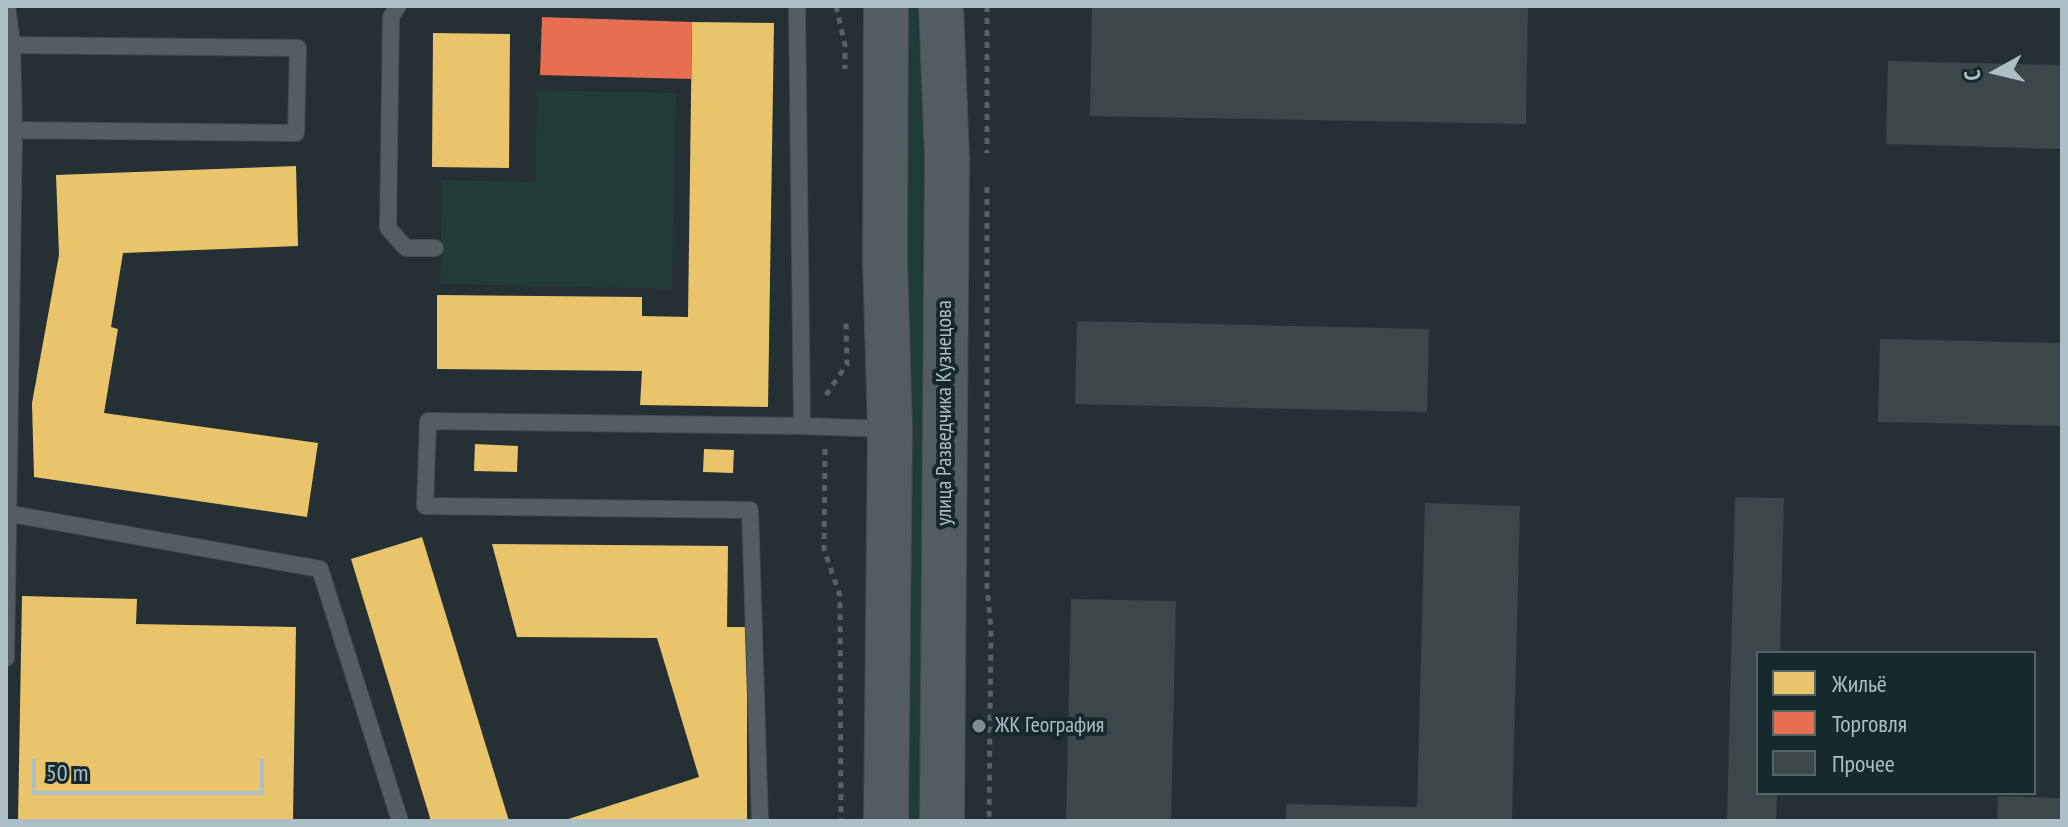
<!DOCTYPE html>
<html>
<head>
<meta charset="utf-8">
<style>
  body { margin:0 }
  #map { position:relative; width:2068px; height:827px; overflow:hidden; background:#243034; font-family:"PT Sans Narrow",sans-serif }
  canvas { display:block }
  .frame { position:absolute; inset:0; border:8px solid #acbfc7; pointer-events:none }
  .legend { position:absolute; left:1756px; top:651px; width:280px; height:144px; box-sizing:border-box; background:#18292e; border:2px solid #53656b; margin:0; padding:10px 14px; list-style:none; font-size:24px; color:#acbfc7 }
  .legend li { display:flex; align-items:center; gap:16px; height:40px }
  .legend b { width:40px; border:2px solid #53656b }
  .north { position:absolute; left:1956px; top:32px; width:80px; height:80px; -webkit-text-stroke:6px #18292e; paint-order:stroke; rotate:262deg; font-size:22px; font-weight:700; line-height:32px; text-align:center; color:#acbfc7 }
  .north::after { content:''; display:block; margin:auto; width:28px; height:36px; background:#acbfc7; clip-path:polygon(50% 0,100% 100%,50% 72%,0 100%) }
  .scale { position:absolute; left:32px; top:759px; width:232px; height:36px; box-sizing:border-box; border:4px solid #acbfc7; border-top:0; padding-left:10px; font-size:24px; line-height:28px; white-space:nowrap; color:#acbfc7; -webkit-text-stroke:6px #18292e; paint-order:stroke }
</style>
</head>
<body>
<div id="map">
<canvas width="2068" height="827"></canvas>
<div class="frame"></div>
<ul class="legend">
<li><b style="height:22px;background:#e9c46a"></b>Жильё</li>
<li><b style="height:22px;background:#e76f51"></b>Торговля</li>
<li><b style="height:22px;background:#3c474a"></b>Прочее</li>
</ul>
<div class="north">С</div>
<div class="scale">50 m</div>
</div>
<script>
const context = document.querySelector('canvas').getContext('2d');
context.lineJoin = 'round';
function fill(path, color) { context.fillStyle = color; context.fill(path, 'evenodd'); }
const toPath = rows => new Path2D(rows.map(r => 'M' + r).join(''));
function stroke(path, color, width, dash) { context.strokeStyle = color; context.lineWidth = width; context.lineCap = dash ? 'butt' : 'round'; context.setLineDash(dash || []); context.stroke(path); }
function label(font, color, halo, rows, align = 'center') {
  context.font = font + ' "PT Sans Narrow",sans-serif'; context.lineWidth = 8; context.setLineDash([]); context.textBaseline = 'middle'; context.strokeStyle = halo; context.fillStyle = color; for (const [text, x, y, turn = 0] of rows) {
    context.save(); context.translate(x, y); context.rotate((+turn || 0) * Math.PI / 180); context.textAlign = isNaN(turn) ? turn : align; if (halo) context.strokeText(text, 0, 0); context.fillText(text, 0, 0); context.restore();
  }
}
const green = toPath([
  [900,6,916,6,930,197,925,821,907,821],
  [537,90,676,93,672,289,440,284,442,180,535,182]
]);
const homes = toPath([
  [692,22,774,23,768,407,640,405,642,371,437,369,437,295,642,297,642,316,688,317],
  [433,33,510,34,509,168,432,167],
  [296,166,298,246,123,253,111,327,118,329,104,413,318,443,307,517,34,477,32,403,59,255,56,175],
  [475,444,518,446,517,472,474,471],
  [704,449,734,450,733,473,703,472],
  [422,537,509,821,431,821,351,559],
  [492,544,728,546,727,627,747,627,747,821,562,821,699,777,657,638,517,637],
  [22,596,137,599,136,624,296,627,293,821,18,821]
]);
const shops = toPath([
  [542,17,692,22,691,79,540,75]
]);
const building = toPath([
  [1092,6,1528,6,1526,124,1090,116],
  [1888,61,2062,65,2062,149,1886,144],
  [1077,321,1429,329,1427,412,1075,404],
  [1880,339,2062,343,2062,426,1878,422],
  [1735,497,1784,498,1780,653,1758,653,1758,793,1777,793,1776,821,1727,821],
  [1425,503,1520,506,1512,821,1286,821,1286,804,1417,807],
  [1071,599,1176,601,1171,821,1066,821],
  [1998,796,2062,798,2062,821,1997,821]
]);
const path = toPath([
  [836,6,845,45,845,69],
  [987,6,987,153],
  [987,187,987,587,991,629,989,821],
  [826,395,847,364,846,323],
  [825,449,824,549,840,596,841,821]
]);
const lane = toPath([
  [398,6,391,17,388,228,406,248,435,248],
  [6,45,298,48,296,133,6,130],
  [802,426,888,429],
  [6,513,320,569,400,821],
  [6,658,14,130,12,45,7,6],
  [760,821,750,510,425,506,428,421,802,426,797,6]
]);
const secondary = toPath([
  [886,6,885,260,890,429,886,821],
  [941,6,947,158,942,821]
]);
const markers = [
  [979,726,8,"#7c8d94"]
];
const streetNames = [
  ["улица Разведчика Кузнецова",945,413,-90]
];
const poiNames = [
  ["ЖК География",995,726]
];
fill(green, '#213b36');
fill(homes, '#e9c46a');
fill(shops, '#e76f51');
fill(building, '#3c474a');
stroke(lane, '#434b4e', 18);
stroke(secondary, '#434b4e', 46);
stroke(path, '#576265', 5, [6, 6]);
stroke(lane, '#545e62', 16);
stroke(secondary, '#525d61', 44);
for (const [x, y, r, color] of markers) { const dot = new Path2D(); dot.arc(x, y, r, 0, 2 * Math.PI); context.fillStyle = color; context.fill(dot); stroke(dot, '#18292e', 3); }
label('22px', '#acbfc7', '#18292e', streetNames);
label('22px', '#acbfc7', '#18292e', poiNames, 'left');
</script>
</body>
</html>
